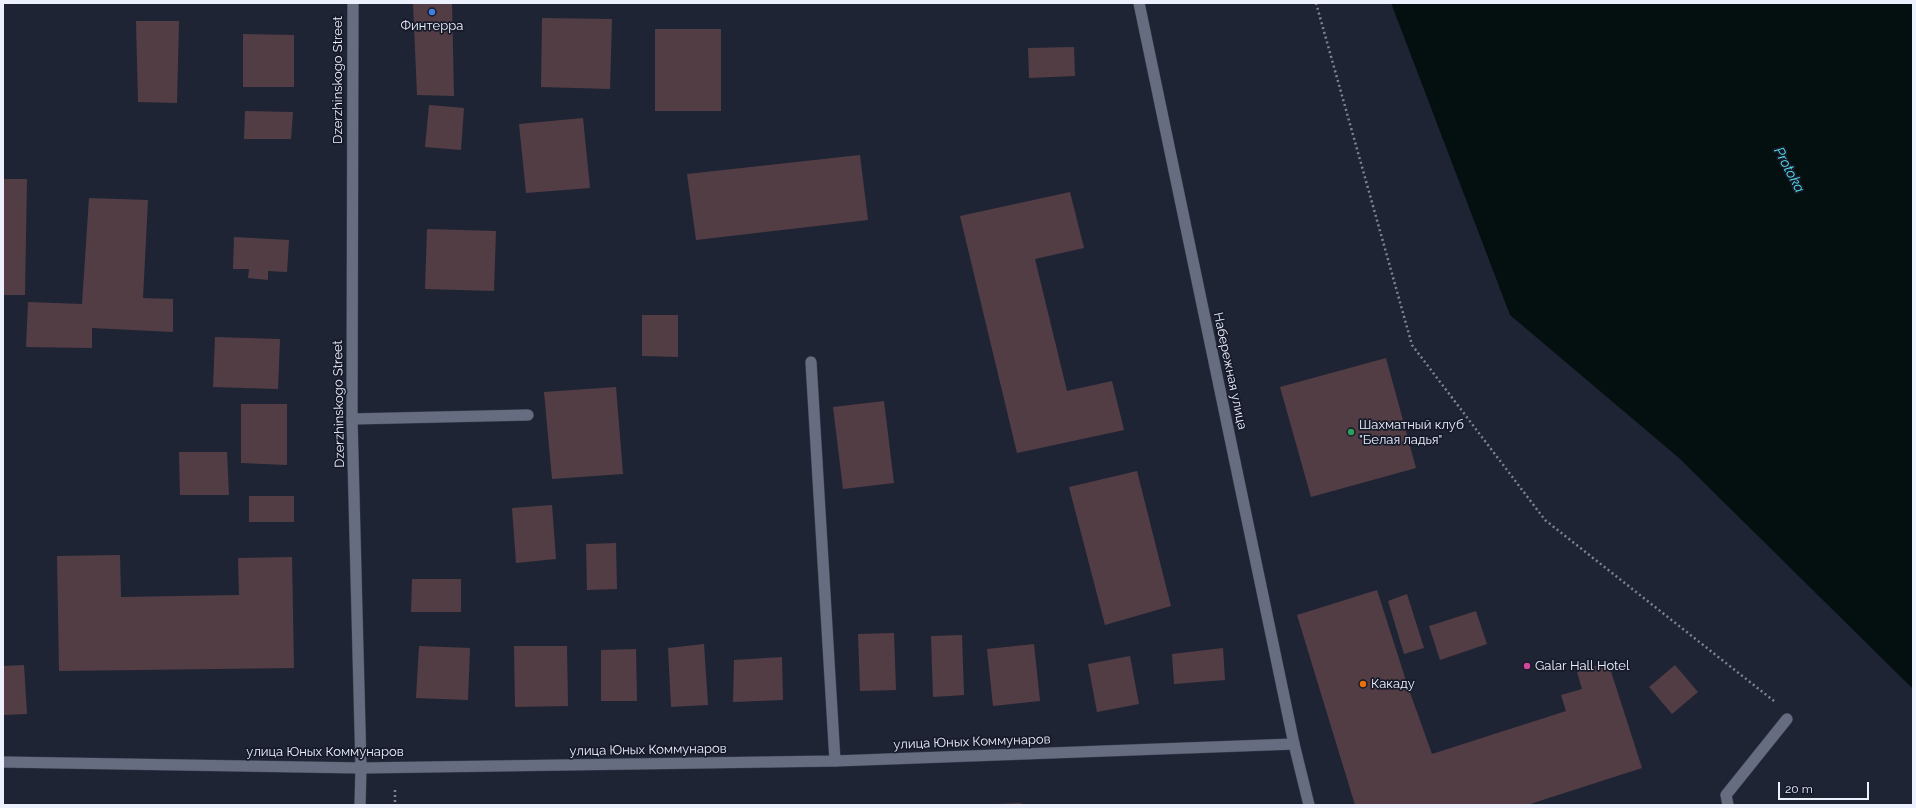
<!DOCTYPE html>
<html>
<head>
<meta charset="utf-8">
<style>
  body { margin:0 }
  #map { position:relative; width:1916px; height:808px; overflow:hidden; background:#1f2435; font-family:Raleway,sans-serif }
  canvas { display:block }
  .frame { position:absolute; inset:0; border:4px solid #edf1fd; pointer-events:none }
  .scale { position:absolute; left:1778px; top:782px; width:91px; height:18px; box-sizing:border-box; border:2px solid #edf1fd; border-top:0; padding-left:5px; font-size:12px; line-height:14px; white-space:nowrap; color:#edf1fd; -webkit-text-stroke:3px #161a2a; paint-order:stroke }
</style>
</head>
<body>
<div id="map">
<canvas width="1916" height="808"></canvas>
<div class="frame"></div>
<div class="scale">20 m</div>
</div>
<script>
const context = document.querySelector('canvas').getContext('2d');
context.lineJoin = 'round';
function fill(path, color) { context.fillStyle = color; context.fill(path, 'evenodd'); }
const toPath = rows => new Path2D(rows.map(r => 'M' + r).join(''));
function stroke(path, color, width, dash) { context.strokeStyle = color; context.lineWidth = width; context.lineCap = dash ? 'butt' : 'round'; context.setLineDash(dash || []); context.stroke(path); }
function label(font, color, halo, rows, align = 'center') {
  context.font = font + ' Raleway,sans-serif'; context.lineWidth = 3.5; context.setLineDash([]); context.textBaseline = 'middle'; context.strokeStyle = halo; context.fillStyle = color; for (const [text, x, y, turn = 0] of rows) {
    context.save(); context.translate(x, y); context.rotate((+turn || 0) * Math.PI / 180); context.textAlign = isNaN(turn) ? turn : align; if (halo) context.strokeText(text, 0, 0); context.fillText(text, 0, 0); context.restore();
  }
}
const water = toPath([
  [1391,3,1913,3,1913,689,1679,458,1510,315]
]);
const building = toPath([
  [413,3,452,3,454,96,417,95],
  [542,18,612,19,610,89,541,87],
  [136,21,179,21,177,103,138,102],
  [655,29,721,29,721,111,655,111],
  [243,34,294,35,294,87,243,87],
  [1074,47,1075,76,1029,78,1028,48],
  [429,105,464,108,461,150,425,147],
  [245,111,293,112,291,139,244,139],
  [583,118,590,188,526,193,519,124],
  [860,155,868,220,696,240,687,174],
  [3,179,27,179,25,295,3,295],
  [1070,192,1084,248,1035,259,1067,391,1112,381,1124,430,1017,453,960,216],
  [89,198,148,200,143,298,173,299,173,332,92,328,92,348,26,347,28,302,82,304],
  [427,229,496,231,494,291,425,289],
  [234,237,289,240,287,272,268,271,268,280,248,278,249,269,233,269],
  [642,315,678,315,678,357,642,356],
  [215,337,280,339,278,389,213,387],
  [1386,358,1416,468,1311,497,1280,387],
  [616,387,623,474,552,479,544,392],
  [884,401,894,483,843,489,833,407],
  [241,404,287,404,287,465,241,463],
  [179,452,227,452,229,495,180,495],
  [1137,471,1171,606,1105,625,1069,487],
  [249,496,294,496,294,522,249,522],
  [552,505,556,559,516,563,512,508],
  [616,543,617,589,587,590,586,544],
  [120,555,121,597,239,595,238,558,292,557,294,668,59,671,57,556],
  [412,579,461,579,461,612,411,612],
  [1377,590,1408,687,1432,754,1566,711,1561,695,1582,689,1577,672,1608,662,1642,768,1527,805,1355,805,1297,615],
  [1407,594,1424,648,1404,654,1388,601],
  [1476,611,1487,644,1440,660,1429,626],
  [894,633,896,690,860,691,858,634],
  [962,635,964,695,933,697,931,636],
  [704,644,708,705,671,707,668,648],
  [1034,644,1040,701,993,706,987,649],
  [419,646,470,648,468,700,416,698],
  [514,646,567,646,568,706,515,707],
  [1223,648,1225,680,1174,684,1172,654],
  [636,649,637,701,601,701,601,650],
  [1130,656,1139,704,1097,712,1088,664],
  [782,657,783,700,733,702,734,660],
  [24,665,27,714,3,715,3,666],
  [1675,665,1698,692,1672,714,1649,687],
  [1021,803,1021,805,998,805,998,804]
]);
const path = toPath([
  [1316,3,1412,345,1545,520,1774,701],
  [395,790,395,805]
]);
const service = toPath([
  [811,362,835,761],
  [352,419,528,415],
  [1728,805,1726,795,1787,719]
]);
const minor = toPath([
  [1139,3,1294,744],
  [360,805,361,768]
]);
const tertiary = toPath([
  [353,3,352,419,361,768],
  [3,762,361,768,835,761,1294,744,1309,805]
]);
const markers = [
  [432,12,4,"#3f7fe0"],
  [1351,432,4,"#2e9e5b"],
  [1527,666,4,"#d1479c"],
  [1363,684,4,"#e8710a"]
];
const poiNames = [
  ["Финтерра",432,26,"center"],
  ["Шахматный клуб",1359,425],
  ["\"Белая ладья\"",1359,440],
  ["Galar Hall Hotel",1535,666],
  ["Какаду",1371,684]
];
const streetNames = [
  ["Dzerzhinskogo Street",338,80,-90],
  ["Набережная улица",1230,371,78],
  ["Dzerzhinskogo Street",339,404,-91],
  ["улица Юных Коммунаров",972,742,-2],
  ["улица Юных Коммунаров",648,750,-1],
  ["улица Юных Коммунаров",325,752]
];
const waterNames = [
  ["Protoka",1789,170,62]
];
fill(water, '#040f10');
fill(building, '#533d44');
stroke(service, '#3b3f4e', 12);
stroke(minor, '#3b3f4e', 12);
stroke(tertiary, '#3b3f4e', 12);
stroke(path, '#7f8392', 2.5, [2, 3]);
stroke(service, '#666d81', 11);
stroke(minor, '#666d81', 11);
stroke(tertiary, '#666d81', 11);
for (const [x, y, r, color] of markers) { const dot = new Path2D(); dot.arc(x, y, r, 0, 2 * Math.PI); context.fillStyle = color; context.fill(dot); stroke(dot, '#161a2a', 1.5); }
label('13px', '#edf1fd', '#161a2a', poiNames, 'left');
label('13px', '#edf1fd', '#161a2a', streetNames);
label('italic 14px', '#56e0eb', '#161a2a', waterNames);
</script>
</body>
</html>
